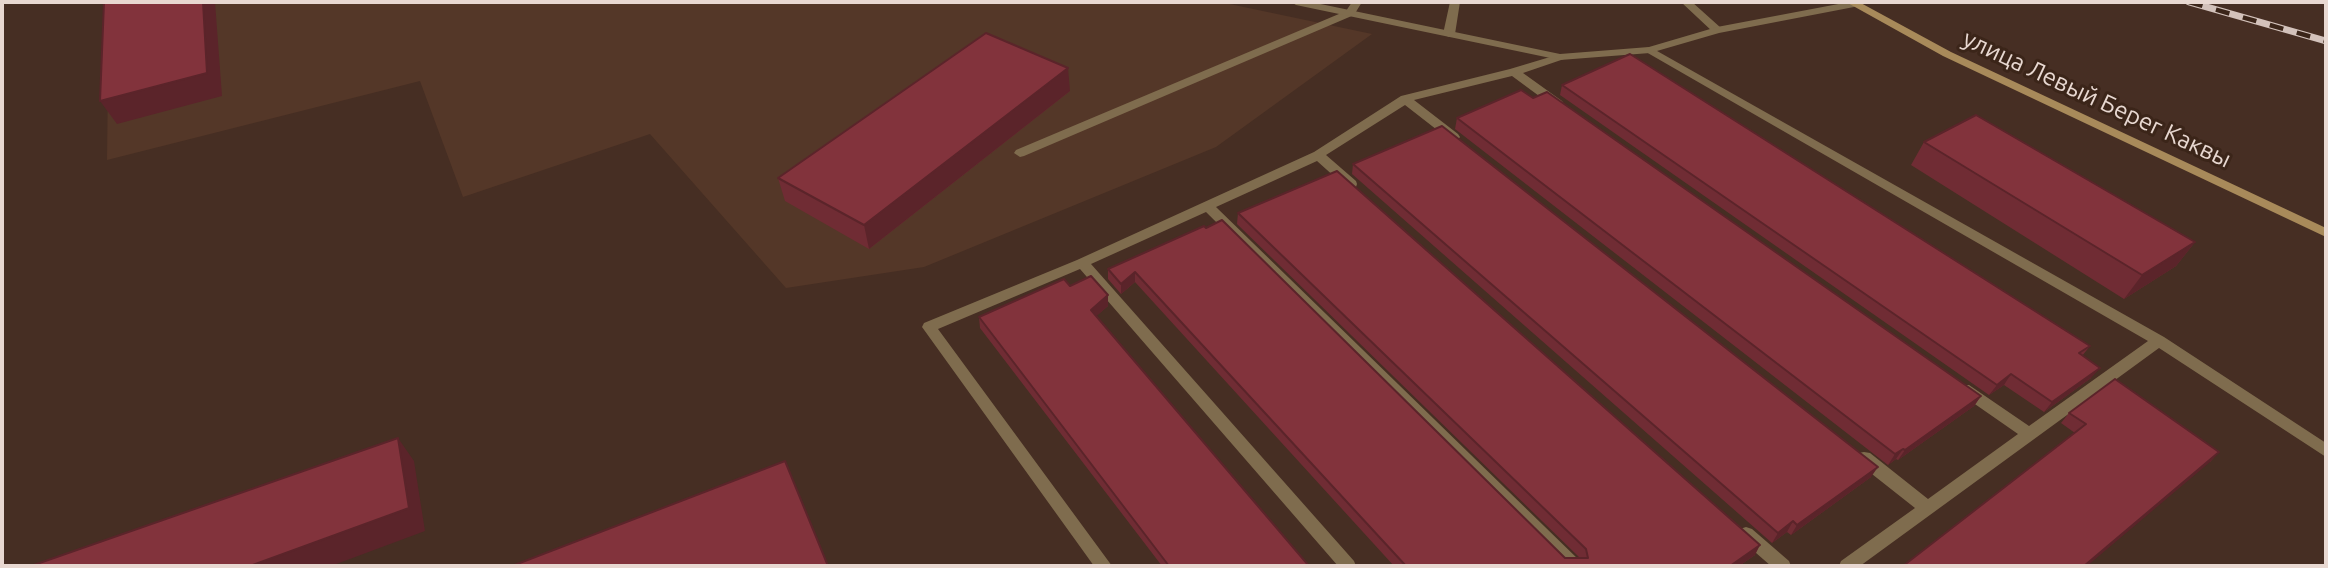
<!DOCTYPE html>
<html>
<head>
<meta charset="utf-8">
<style>
  body { margin:0 }
  #map { position:relative; width:2328px; height:568px; overflow:hidden; background:#462e23; font-family:Ubuntu,sans-serif }
  canvas { display:block }
  .frame { position:absolute; inset:0; border:4px solid #e8d8d1; pointer-events:none }
</style>
</head>
<body>
<div id="map">
<canvas width="2328" height="568"></canvas>
<div class="frame"></div>
</div>
<script>
const context = document.querySelector('canvas').getContext('2d');
context.lineJoin = 'round';
function fill(path, color) { context.fillStyle = color; context.fill(path, 'evenodd'); }
const toPath = rows => new Path2D(rows.map(r => 'M' + r).join(''));
function stroke(path, color, width, dash) { context.strokeStyle = color; context.lineWidth = width; context.lineCap = dash ? 'butt' : 'round'; context.setLineDash(dash || []); context.stroke(path); }
function label(font, color, halo, rows, align = 'center') {
  context.font = font + ' Ubuntu,sans-serif'; context.lineWidth = 6; context.setLineDash([]); context.textBaseline = 'middle'; context.strokeStyle = halo; context.fillStyle = color; for (const [text, x, y, turn = 0] of rows) {
    context.save(); context.translate(x, y); context.rotate((+turn || 0) * Math.PI / 180); context.textAlign = isNaN(turn) ? turn : align; if (halo) context.strokeText(text, 0, 0); context.fillText(text, 0, 0); context.restore();
  }
}
const built = toPath([
  [109,2,1220,2,1372,34,1216,147,924,267,786,288,650,134,463,197,420,81,107,160]
]);
const service = toPath([
  [1352,2,1362,2,1354,15,1024,156,1020,157,1014,153,1016,150,1346,11,1352,2],
  [1450,2,1460,2,1455,34,1449,37,1443,34,1450,2],
  [1681,2,1692,2,1721,28,1721,32,1713,32,1681,2],
  [1650,47,2164,337,2326,443,2326,457,2159,348,1860,566,1839,566,1841,561,1915,508,1858,463,1856,458,1858,453,1864,452,1870,453,1928,499,2018,434,1959,393,1956,389,1959,385,1969,385,2029,426,2148,341,1646,52,1646,48,1650,47],
  [1560,54,1564,55,1564,59,1523,73,1562,101,1564,104,1562,107,1554,107,1512,76,1414,100,1458,134,1460,137,1458,140,1450,140,1405,105,1326,155,1356,181,1357,184,1356,187,1346,187,1317,161,1216,207,1580,561,1582,566,1563,566,1206,212,1091,264,1354,561,1356,566,1338,566,1080,269,938,329,1112,566,1094,566,922,327,924,323,1077,260,1314,152,1401,96,1510,69,1560,54],
  [1746,527,1752,529,1789,561,1791,566,1771,566,1740,539,1738,534,1740,529,1746,527]
]);
const minor = toPath([
  [1291,2,1311,2,1560,54,1649,47,1717,27,1849,2,1858,2,1859,4,1854,7,1719,33,1650,53,1560,60,1296,5,1291,2]
]);
const secondary = toPath([
  [1846,2,1859,2,1951,52,2326,228,2326,237,1943,56,1846,2]
]);
const rail = toPath([
  [2189,2,2326,41]
]);
const wall = toPath([
  [1562,85,2090,346,2082,356,2091,378,2044,412,2004,385,1989,395,1560,95],
  [1070,91,869,249,785,201,778,178],
  [1457,118,1981,396,1974,406,1898,460,1896,459,1888,465,1455,129],
  [1924,142,2195,242,2176,266,2124,299,1911,165],
  [1353,164,1871,477,1791,535,1787,532,1772,543,1352,174],
  [1238,213,1755,555,1739,566,1394,566,1135,282,1121,294,1108,279,1108,269,1204,226,1565,558,1580,558,1237,224],
  [1070,286,1108,295,1108,306,1096,316,1309,566,1162,566,980,328,979,317],
  [2069,413,2219,452,2210,462,2075,433,2061,423]
]);
const shadedWall = toPath([
  [203,2,215,2,222,96,117,124,100,101],
  [1068,68,1070,91,869,249,864,225],
  [2195,242,2176,266,2124,299,2142,275],
  [1135,272,1135,282,1121,294,1121,284],
  [1108,295,1108,306,1091,321,1091,310],
  [2100,368,2091,378,2044,412,2052,402],
  [2011,374,2004,385,1989,395,1997,385],
  [1981,396,1974,406,1898,460,1905,450],
  [398,438,414,461,425,531,331,566,250,566],
  [1903,449,1896,459,1888,465,1895,454],
  [2219,452,2210,462,2087,566,2084,566],
  [1878,467,1871,477,1791,535,1797,525],
  [1793,521,1787,532,1772,543,1778,533],
  [1760,545,1755,555,1739,566,1730,566]
]);
const building = toPath([
  [104,2,203,2,207,73,100,101,104,2],
  [986,33,1068,68,864,225,778,178,986,33],
  [1630,54,2090,346,2079,353,2100,368,2052,402,2011,374,1997,385,1562,85,1630,54],
  [1521,90,1533,98,1547,92,1981,396,1905,450,1903,449,1895,454,1457,118,1521,90],
  [1976,115,2195,242,2142,275,1924,142,1976,115],
  [1442,126,1878,467,1797,525,1793,521,1778,533,1353,164,1442,126],
  [1337,171,1760,545,1730,566,1406,566,1135,272,1121,284,1108,269,1204,226,1206,228,1222,220,1565,558,1588,558,1586,549,1238,213,1337,171],
  [1091,276,1108,295,1091,310,1309,566,1169,566,979,317,1064,279,1070,286,1091,276],
  [2115,379,2219,452,2084,566,1903,566,2086,424,2069,413,2115,379],
  [398,438,409,508,250,566,31,566,398,438],
  [785,461,828,566,512,566,785,461]
]);
const streetNames = [
  ["улица Левый Берег Каквы",2097,99,25]
];
fill(built, '#543728');
fill(service, '#7f6c4e');
fill(minor, '#7f6c4e');
fill(secondary, '#a88a5a');
stroke(rail, '#d3c2bb', 7);
stroke(rail, '#3b2519', 4.5, [14]);
fill(wall, '#702c34');
fill(shadedWall, '#5b242a');
fill(building, '#82333c');
stroke(building, '#5b242a', 2);
label('24px', '#e8d8d1', '#3b2519', streetNames);
</script>
</body>
</html>
